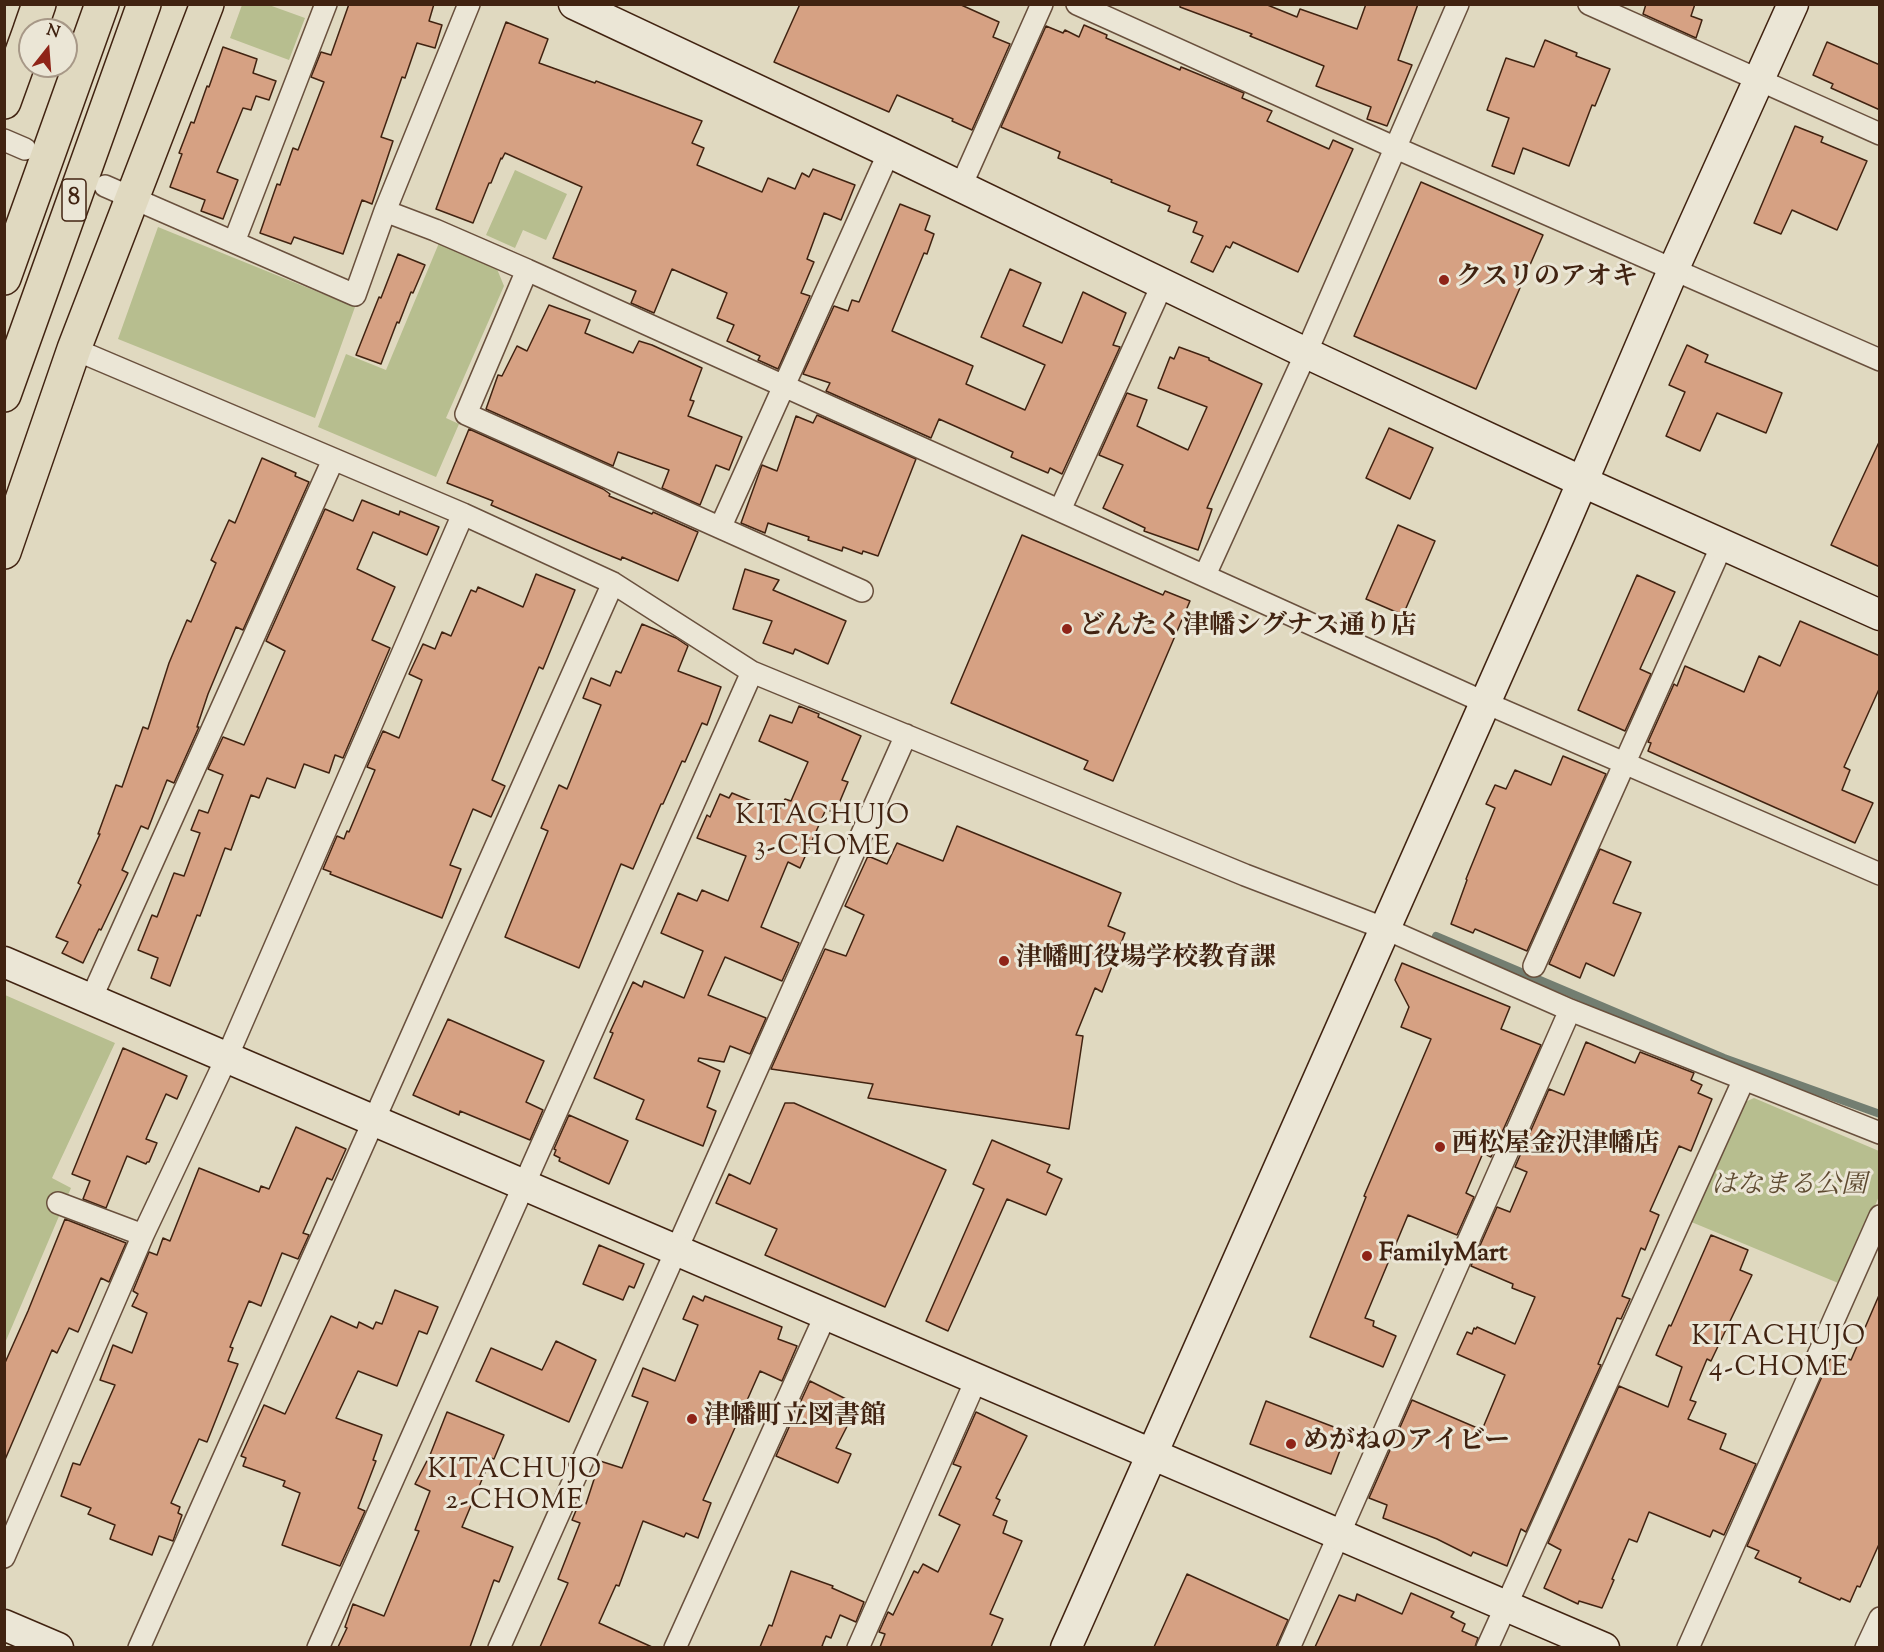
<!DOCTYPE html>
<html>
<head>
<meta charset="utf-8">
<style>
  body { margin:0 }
  #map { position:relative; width:1884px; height:1652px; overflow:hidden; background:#e0d9c0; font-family:"Sorts Mill Goudy",serif }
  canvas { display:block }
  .frame { position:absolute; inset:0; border:6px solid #412311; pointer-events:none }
  .north { position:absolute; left:18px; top:18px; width:60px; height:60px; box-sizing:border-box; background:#ebe6d6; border:2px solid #a79887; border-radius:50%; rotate:17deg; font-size:16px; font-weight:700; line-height:24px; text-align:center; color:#412311 }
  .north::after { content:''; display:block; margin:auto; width:21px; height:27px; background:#8f2418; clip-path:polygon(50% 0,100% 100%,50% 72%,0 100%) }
</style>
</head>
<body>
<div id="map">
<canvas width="1884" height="1652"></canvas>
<div class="frame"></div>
<div class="north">N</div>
</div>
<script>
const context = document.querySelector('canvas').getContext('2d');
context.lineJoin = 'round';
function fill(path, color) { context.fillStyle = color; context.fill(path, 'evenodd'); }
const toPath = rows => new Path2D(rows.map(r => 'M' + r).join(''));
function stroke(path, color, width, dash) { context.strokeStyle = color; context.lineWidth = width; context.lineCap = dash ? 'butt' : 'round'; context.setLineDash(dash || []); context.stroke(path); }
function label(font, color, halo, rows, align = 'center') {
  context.font = font + ' "Sorts Mill Goudy","Noto Serif JP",serif'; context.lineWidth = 6; context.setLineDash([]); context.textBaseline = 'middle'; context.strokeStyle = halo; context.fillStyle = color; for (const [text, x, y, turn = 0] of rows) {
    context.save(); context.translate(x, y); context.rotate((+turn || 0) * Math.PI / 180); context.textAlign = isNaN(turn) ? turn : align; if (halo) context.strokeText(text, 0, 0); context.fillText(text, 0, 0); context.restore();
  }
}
const green = toPath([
  [242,5,269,5,305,18,289,60,230,38],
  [515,170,567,194,546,240,523,230,515,248,486,235],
  [158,227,355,307,315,418,118,339],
  [439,243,497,269,504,286,446,418,459,424,436,477,318,427,346,354,386,370],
  [5,995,115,1043,52,1178,71,1188,5,1343],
  [1754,1098,1879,1151,1879,1196,1843,1285,1689,1221,1745,1102]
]);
const stream = toPath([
  [1436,936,1724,1058,1880,1114]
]);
const building = toPath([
  [349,4,434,4,429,21,442,25,435,48,417,43,405,78,402,77,381,137,393,141,372,204,362,200,343,254,294,237,291,244,260,233,277,184,280,185,293,148,298,150,324,82,311,77,321,52,331,55,349,4],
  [800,4,959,4,999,22,993,37,1010,44,972,130,952,121,953,119,897,95,889,112,774,62,800,4],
  [1180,4,1265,4,1297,17,1300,9,1357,29,1366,4,1418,4,1398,60,1412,65,1387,126,1367,119,1371,107,1316,86,1324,66,1250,36,1252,34,1180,7,1180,4],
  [1646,4,1695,4,1691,16,1702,20,1696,38,1643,14,1646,4],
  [506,22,548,39,539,63,595,83,596,81,702,121,692,143,704,148,697,165,762,192,768,178,795,189,802,173,809,177,813,169,855,185,841,220,824,213,807,259,814,262,801,293,810,296,778,369,758,360,760,356,727,341,734,325,717,318,727,293,672,269,654,313,631,303,636,291,553,258,582,187,505,153,502,159,501,158,491,183,489,183,473,223,436,209,506,22],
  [1084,25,1107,35,1106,38,1180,70,1181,67,1244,93,1242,98,1272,111,1267,121,1329,149,1333,140,1353,149,1298,272,1233,242,1230,248,1226,246,1213,272,1191,262,1203,236,1193,232,1197,222,1168,211,1170,206,1111,182,1112,180,1058,158,1060,152,1001,127,1046,26,1063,33,1065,30,1079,37,1084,25],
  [1545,40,1577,53,1576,56,1610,69,1595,106,1592,105,1569,166,1523,148,1514,174,1492,166,1509,118,1487,110,1506,58,1534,67,1545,40],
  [1827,42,1880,65,1880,110,1831,88,1833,84,1813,75,1827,42],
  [223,47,257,59,253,73,276,81,269,100,256,96,251,110,243,108,217,172,238,180,223,219,201,211,205,200,170,187,182,154,179,153,191,122,194,123,207,86,209,87,223,47],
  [1795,126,1823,137,1821,142,1867,161,1837,230,1792,210,1781,234,1754,223,1795,126],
  [1421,182,1543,235,1476,389,1354,336,1421,182],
  [900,204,930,216,925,230,934,234,927,254,924,253,892,331,973,366,966,384,1025,410,1045,365,981,337,1010,269,1041,283,1023,326,1062,343,1083,292,1126,313,1113,345,1120,347,1062,474,1050,468,1048,473,1011,457,1013,452,939,419,931,438,826,391,830,383,803,374,834,306,848,311,852,300,859,302,900,204],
  [398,254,425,265,413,293,411,292,399,323,397,322,381,364,356,355,379,297,381,298,398,254],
  [549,305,590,320,585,333,633,353,639,341,652,345,702,368,690,400,694,401,688,416,742,437,729,470,716,465,700,505,662,488,669,470,618,452,613,466,486,409,498,375,502,376,517,346,527,351,549,305],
  [1687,345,1708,355,1705,362,1782,393,1766,433,1717,413,1700,451,1666,436,1685,392,1669,385,1687,345],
  [1179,347,1209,358,1209,360,1262,384,1207,508,1212,509,1198,550,1144,531,1145,528,1103,508,1123,465,1099,455,1127,393,1147,400,1137,426,1188,450,1207,407,1158,388,1170,357,1174,359,1179,347],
  [817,415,916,459,878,556,863,551,862,554,843,547,842,551,808,540,809,537,768,523,765,533,741,523,762,465,777,471,796,416,813,423,817,415],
  [1389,428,1433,448,1410,499,1366,478,1389,428],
  [469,429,603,489,610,494,609,496,652,514,653,512,698,532,678,581,622,557,621,560,594,549,491,505,493,501,447,483,469,429],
  [1880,440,1880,567,1831,545,1880,440],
  [262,458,296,473,295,476,309,482,243,630,236,627,208,694,197,727,199,727,174,783,167,780,148,829,141,826,122,870,128,873,101,930,99,929,83,963,62,953,68,942,56,937,81,885,78,883,100,834,98,834,116,785,122,787,143,727,148,729,169,663,187,620,191,622,216,563,211,560,229,520,235,523,262,458],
  [362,500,399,515,400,511,439,527,427,555,373,532,357,569,395,587,372,640,390,648,343,758,335,755,329,773,304,764,295,788,267,778,259,798,251,795,231,850,225,848,200,916,197,915,170,986,151,978,158,958,138,950,152,915,157,917,174,873,184,876,200,833,191,830,199,810,208,813,223,775,208,769,223,737,244,745,285,651,266,641,325,509,353,521,362,500],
  [1398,525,1435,541,1403,615,1366,599,1398,525],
  [1022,535,1163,595,1165,591,1190,601,1113,781,1084,769,1088,761,951,703,1022,535],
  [745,569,779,580,773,590,846,621,828,664,795,649,793,654,763,643,772,621,733,609,745,569],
  [536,574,575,590,543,669,539,667,492,780,505,786,491,817,473,809,450,865,461,869,442,918,330,874,331,872,323,869,337,836,344,839,347,831,349,832,375,770,367,767,383,731,399,738,422,680,409,674,423,644,435,649,442,632,451,636,471,590,476,592,478,587,523,607,536,574],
  [1637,575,1675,592,1640,669,1651,674,1625,731,1578,710,1637,575],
  [1800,621,1880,656,1880,687,1844,767,1850,770,1842,790,1873,803,1855,843,1648,751,1651,743,1648,742,1674,684,1677,686,1685,666,1744,692,1759,656,1780,666,1800,621],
  [642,624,676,638,688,646,678,671,721,687,707,725,702,723,685,762,682,761,663,804,661,804,633,869,621,864,579,968,505,937,548,831,541,828,559,785,567,789,601,705,583,698,591,678,610,686,616,671,621,673,642,624],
  [799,706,819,714,818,717,861,736,842,780,848,782,835,813,826,809,800,868,788,862,761,927,799,943,782,981,725,957,708,995,766,1018,750,1054,730,1046,724,1062,699,1058,698,1061,720,1071,707,1107,716,1111,703,1146,636,1119,644,1100,594,1078,613,1033,610,1032,633,982,642,987,644,981,684,998,703,951,661,933,678,893,697,901,702,890,728,901,746,856,697,838,707,815,710,817,720,794,729,798,732,793,778,812,785,799,791,801,808,762,759,741,770,715,792,723,799,706],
  [1563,756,1606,774,1527,951,1475,929,1473,933,1451,924,1467,880,1466,879,1495,808,1486,804,1495,785,1506,789,1515,770,1551,785,1563,756],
  [957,826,1121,893,1108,926,1125,933,1102,992,1095,988,1076,1035,1083,1036,1069,1129,868,1098,873,1084,771,1069,825,949,846,956,864,915,845,906,868,856,887,864,897,843,943,861,957,826],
  [1600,849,1631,862,1613,903,1641,913,1614,976,1586,963,1580,978,1549,964,1600,849],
  [1402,963,1510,1007,1501,1029,1541,1045,1491,1157,1483,1153,1466,1193,1474,1197,1457,1235,1408,1215,1365,1318,1374,1321,1373,1326,1396,1336,1383,1367,1310,1337,1366,1197,1364,1196,1431,1039,1401,1027,1409,1007,1395,980,1402,963],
  [448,1019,544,1061,526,1102,543,1110,530,1140,460,1111,459,1115,413,1095,448,1019],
  [1586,1042,1635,1063,1640,1052,1694,1073,1691,1080,1702,1085,1698,1093,1712,1099,1691,1151,1679,1146,1650,1211,1659,1215,1645,1250,1641,1248,1622,1296,1630,1299,1621,1319,1617,1318,1598,1364,1601,1365,1596,1376,1526,1532,1521,1529,1507,1566,1473,1552,1471,1556,1437,1539,1383,1518,1387,1505,1369,1498,1412,1400,1482,1430,1505,1375,1457,1354,1467,1332,1472,1334,1474,1328,1476,1329,1477,1327,1515,1344,1535,1297,1512,1288,1513,1284,1471,1266,1497,1207,1510,1212,1527,1172,1515,1167,1549,1089,1564,1095,1586,1042],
  [123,1048,187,1076,177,1099,166,1094,146,1139,157,1143,149,1162,147,1162,146,1164,127,1156,106,1208,83,1199,90,1181,72,1174,123,1048],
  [785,1103,794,1103,946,1170,885,1307,765,1255,777,1229,716,1203,729,1174,750,1184,785,1103],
  [569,1115,628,1141,609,1184,559,1161,560,1158,554,1155,556,1150,554,1149,569,1115],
  [296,1127,346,1149,332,1180,327,1178,303,1233,309,1235,298,1259,282,1253,261,1306,249,1301,230,1347,233,1348,228,1361,238,1364,207,1442,199,1439,171,1503,180,1507,178,1513,182,1515,173,1541,159,1536,152,1555,110,1539,115,1525,88,1514,91,1508,61,1496,73,1463,80,1465,115,1385,100,1380,113,1345,132,1353,147,1313,132,1306,138,1294,133,1291,149,1252,157,1255,163,1238,170,1241,199,1168,259,1192,261,1186,269,1189,296,1127],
  [992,1140,1050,1165,1047,1172,1062,1179,1046,1215,1007,1199,948,1331,926,1321,984,1189,973,1184,992,1140],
  [65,1219,126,1243,109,1282,101,1278,78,1332,69,1328,57,1353,52,1350,4,1462,4,1365,28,1311,65,1219],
  [1711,1235,1748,1250,1740,1270,1752,1275,1711,1361,1707,1359,1690,1400,1696,1402,1688,1419,1726,1434,1720,1449,1756,1464,1724,1535,1713,1530,1710,1537,1649,1512,1637,1542,1629,1539,1612,1579,1614,1580,1602,1608,1579,1601,1578,1604,1544,1588,1561,1550,1548,1543,1619,1386,1668,1407,1682,1367,1656,1355,1669,1325,1671,1326,1711,1235],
  [599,1245,644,1264,634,1288,629,1286,623,1300,583,1284,599,1245],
  [395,1290,438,1307,427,1334,419,1331,397,1386,358,1371,336,1418,382,1435,373,1460,376,1461,358,1508,365,1511,340,1566,282,1545,300,1493,283,1486,285,1481,243,1466,246,1458,241,1456,264,1405,285,1414,331,1316,357,1328,359,1322,373,1329,376,1322,382,1324,395,1290],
  [1880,1293,1880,1542,1860,1587,1857,1586,1850,1602,1841,1598,1840,1600,1799,1582,1801,1578,1755,1558,1759,1551,1747,1546,1828,1363,1834,1353,1851,1360,1880,1293],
  [693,1296,703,1301,705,1296,782,1327,778,1339,797,1346,782,1381,760,1371,703,1500,711,1503,698,1538,686,1533,684,1537,643,1521,619,1586,616,1585,599,1623,652,1647,540,1647,568,1583,558,1579,580,1523,572,1520,580,1501,586,1504,600,1461,622,1468,648,1402,632,1396,643,1368,675,1381,698,1325,683,1319,693,1296],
  [556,1341,596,1360,569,1422,476,1381,491,1348,542,1370,556,1341],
  [810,1381,858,1405,836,1448,851,1454,838,1483,776,1456,810,1381],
  [1266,1401,1347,1432,1331,1474,1250,1444,1266,1401],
  [447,1412,504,1435,494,1459,491,1458,462,1527,513,1547,499,1582,494,1580,470,1647,338,1647,347,1628,345,1627,353,1604,384,1616,419,1531,415,1530,430,1491,415,1484,430,1455,447,1412],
  [976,1412,1027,1436,996,1498,1000,1500,993,1515,1007,1521,1003,1533,1022,1541,990,1614,1003,1619,991,1647,880,1647,885,1634,879,1632,888,1612,893,1615,914,1571,918,1573,923,1564,938,1572,960,1525,939,1515,961,1467,953,1464,976,1412],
  [791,1571,833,1586,832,1588,864,1602,856,1622,840,1615,831,1638,826,1636,822,1646,824,1647,760,1647,769,1625,772,1626,791,1571],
  [1187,1574,1288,1620,1276,1647,1154,1647,1187,1574],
  [1411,1593,1454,1612,1451,1617,1465,1624,1462,1631,1478,1638,1475,1647,1315,1647,1339,1595,1355,1601,1357,1594,1402,1614,1411,1593]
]);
const street = toPath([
  [1077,4,1396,148,1880,360],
  [1589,4,1880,134],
  [4,140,25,149],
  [105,186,355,295,385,211,469,4],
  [961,186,1042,4],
  [385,211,435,230,527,270],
  [234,242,326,4],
  [74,349,463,514,613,583,752,672,1245,875,1386,929,1570,1010,1880,1133],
  [1060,510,1163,283],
  [721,526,889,152],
  [1205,575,1306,353,1458,4],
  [862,591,466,414,527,270,1486,703,1880,874],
  [1534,966,1722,545],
  [91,999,333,460],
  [58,1203,143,1235],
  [4,1557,143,1235,227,1057,463,514],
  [139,1648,613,583],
  [318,1648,752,672],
  [499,1648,906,735],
  [675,1648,826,1314],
  [858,1648,976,1380],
  [1289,1648,1570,1010],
  [1487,1648,1744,1079],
  [1688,1648,1880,1216],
  [1866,1648,1880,1618]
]);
const secondary = toPath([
  [574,4,889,152,1306,353,1583,482,1880,615],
  [4,962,1604,1648],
  [4,1625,58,1648],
  [1066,1648,1560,534,1674,268,1793,4]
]);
const highway = toPath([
  [30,30,39,4],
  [4,102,30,30],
  [4,278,102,4],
  [4,395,144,4],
  [4,552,74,349,207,4]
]);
const markers = [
  [1444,280,6,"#8f2418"],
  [1067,629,6,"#8f2418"],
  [1004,961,6,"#8f2418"],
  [1440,1147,6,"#8f2418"],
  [1367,1256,6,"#8f2418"],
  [692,1419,6,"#8f2418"],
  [1291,1444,6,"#8f2418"]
];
const shields = [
  [74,200,24]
];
const shieldNames = [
  ["8",74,200]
];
const poiNames = [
  ["クスリのアオキ",1456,280],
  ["どんたく津幡シグナス通り店",1079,629],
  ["津幡町役場学校教育課",1016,961],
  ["西松屋金沢津幡店",1452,1147],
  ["FamilyMart",1379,1256],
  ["津幡町立図書館",704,1419],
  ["めがねのアイビー",1303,1444]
];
const parkNames = [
  ["はなまる公園",1789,1188]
];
const neighbourhoodNames = [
  ["KITACHUJO",823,818],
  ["3-CHOME",823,849],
  ["KITACHUJO",1779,1339],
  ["4-CHOME",1779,1370],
  ["KITACHUJO",515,1472],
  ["2-CHOME",515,1503]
];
fill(green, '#b7be8f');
stroke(stream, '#737e71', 8);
fill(building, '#d6a183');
stroke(building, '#412311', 1.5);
stroke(street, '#69503d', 24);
stroke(secondary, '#412311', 33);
stroke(highway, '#412311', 36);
stroke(street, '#ebe6d6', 21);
stroke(secondary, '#ebe6d6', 30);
stroke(highway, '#e0d9c0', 33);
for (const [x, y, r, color] of markers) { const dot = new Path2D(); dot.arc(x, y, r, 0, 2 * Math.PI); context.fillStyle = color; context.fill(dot); stroke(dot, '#ebe6d6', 2); }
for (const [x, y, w] of shields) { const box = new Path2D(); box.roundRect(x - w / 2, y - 21, w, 42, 4.5); context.fillStyle = '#ebe6d6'; context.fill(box); stroke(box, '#412311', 1.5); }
label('bold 24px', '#412311', null, shieldNames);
label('bold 26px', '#412311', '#ebe6d6', poiNames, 'left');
label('italic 26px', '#5e4a30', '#ebe6d6', parkNames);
context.letterSpacing = '1.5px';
label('27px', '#412311', '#ebe6d6', neighbourhoodNames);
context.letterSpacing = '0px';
</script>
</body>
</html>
